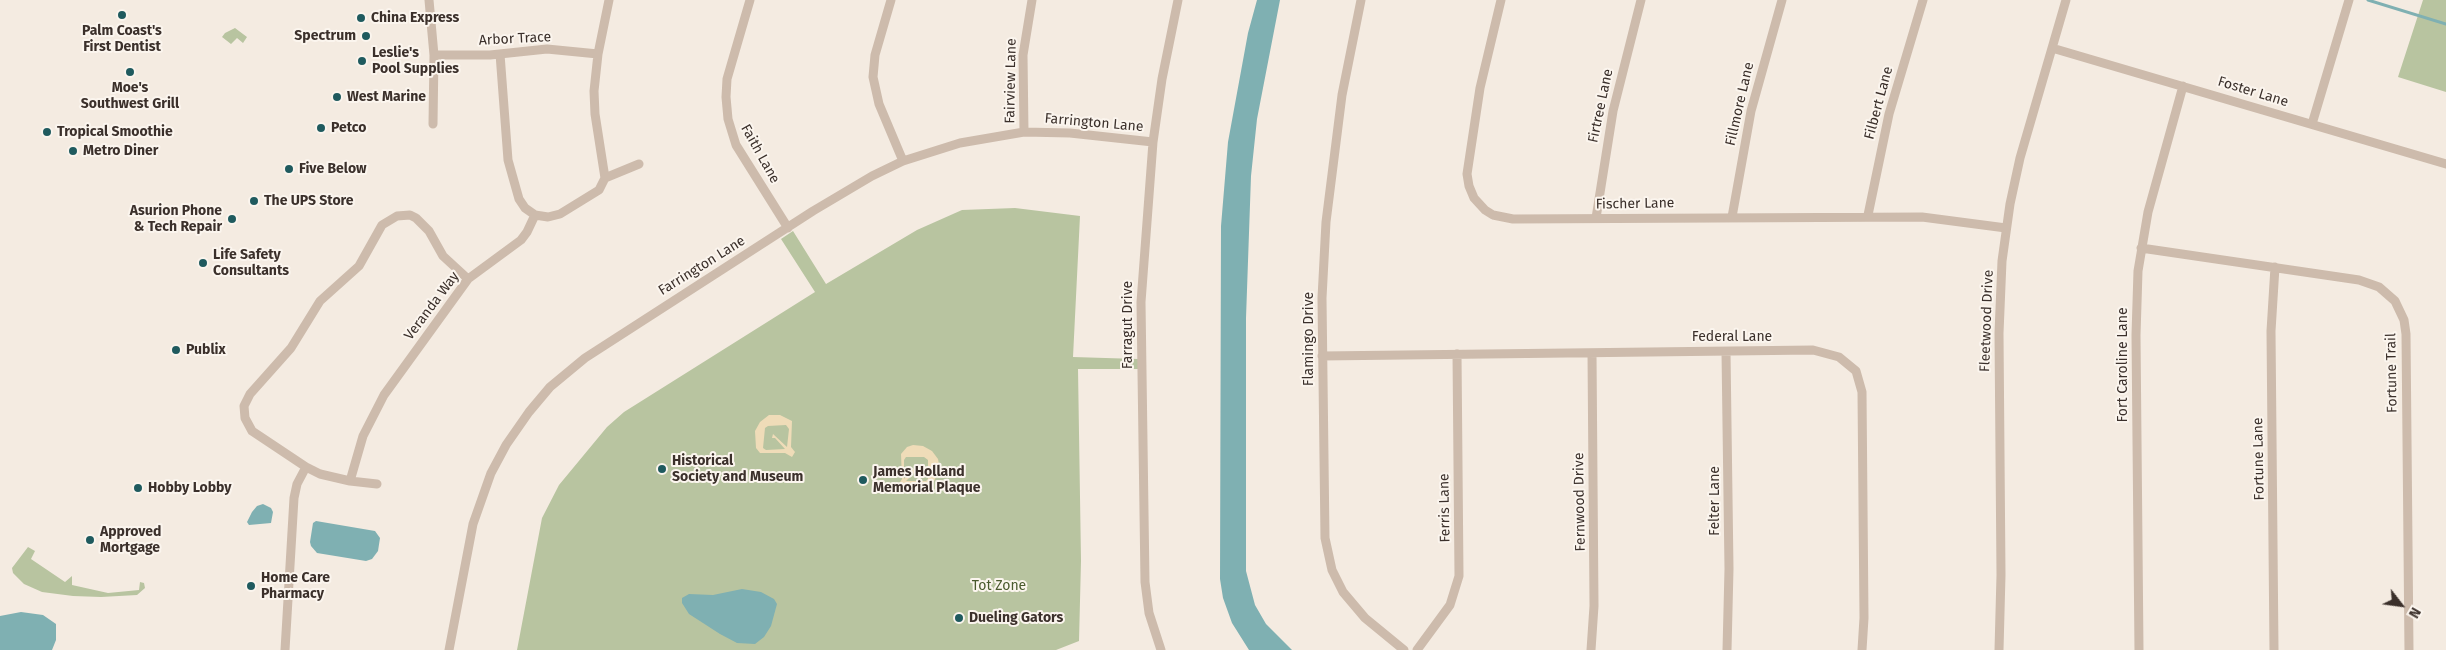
<!DOCTYPE html>
<html>
<head>
<meta charset="utf-8">
<style>
  body { margin:0 }
  #map { position:relative; width:2446px; height:650px; overflow:hidden; background:#f4ebe1; font-family:"Fira Sans",sans-serif }
  canvas { display:block }
  .north { position:absolute; left:2376px; top:580px; width:50px; height:50px; -webkit-text-stroke:4px #fbf5ee; paint-order:stroke; rotate:120deg; font-size:14px; font-weight:700; line-height:20px; text-align:center; color:#3b302b }
  .north::after { content:''; display:block; margin:auto; width:18px; height:22px; background:#3b302b; clip-path:polygon(50% 0,100% 100%,50% 72%,0 100%) }
</style>
</head>
<body>
<div id="map">
<canvas width="2446" height="650"></canvas>
<div class="north">N</div>
</div>
<script>
const context = document.querySelector('canvas').getContext('2d');
context.lineJoin = 'round';
function fill(path, color) { context.fillStyle = color; context.fill(path, 'evenodd'); }
const toPath = rows => new Path2D(rows.map(r => 'M' + r).join(''));
function stroke(path, color, width, dash) { context.strokeStyle = color; context.lineWidth = width; context.lineCap = dash ? 'butt' : 'round'; context.setLineDash(dash || []); context.stroke(path); }
function label(font, color, halo, rows, align = 'center') {
  context.font = font + ' "Fira Sans",sans-serif'; context.lineWidth = 4; context.setLineDash([]); context.textBaseline = 'middle'; context.strokeStyle = halo; context.fillStyle = color; for (const [text, x, y, turn = 0] of rows) {
    context.save(); context.translate(x, y); context.rotate((+turn || 0) * Math.PI / 180); context.textAlign = isNaN(turn) ? turn : align; if (halo) context.strokeText(text, 0, 0); context.fillText(text, 0, 0); context.restore();
  }
}
const green = toPath([
  [2423,0,2446,0,2446,92,2398,77],
  [235,28,247,37,243,43,237,38,231,44,222,37,225,33],
  [1015,208,1080,216,1073,357,1138,359,1138,369,1078,369,1081,561,1079,641,1056,650,517,650,542,518,559,485,607,427,624,412,815,292,781,239,793,231,826,284,917,230,962,210],
  [28,547,35,551,31,559,65,582,72,576,72,585,108,593,139,590,140,582,144,583,145,588,137,595,101,597,73,596,42,592,24,584,13,573,12,568]
]);
const sand = toPath([
  [769,415,780,415,792,421,791,447,795,452,792,457,785,453,760,453,756,448,755,431,760,422],
  [786,425,789,429,787,447,773,434,772,438,775,438,785,449,766,450,763,448,765,428,768,426],
  [913,445,923,446,932,451,938,459,940,469,933,483,907,484,902,487,899,484,902,479,901,454,907,447],
  [906,457,924,457,928,460,928,479,926,481,906,481,919,468,916,466,904,479,904,460]
]);
const water = toPath([
  [1257,0,1280,0,1257,119,1251,176,1246,318,1246,571,1255,605,1266,624,1292,650,1249,650,1232,623,1223,598,1220,579,1221,226,1228,142,1248,33],
  [263,504,271,508,273,512,271,523,249,525,247,522,252,512,257,506],
  [316,521,375,531,380,538,378,551,372,559,366,561,317,553,311,546,310,542,313,523],
  [742,589,761,592,774,599,777,604,771,626,764,637,755,644,737,643,720,634,689,614,682,603,682,598,689,594,713,595],
  [21,612,43,615,56,624,56,640,52,650,0,650,0,616]
]);
const stream = toPath([
  [2368,0,2446,24]
]);
const minor = toPath([
  [429,0,434,55,433,124],
  [750,0,727,79,726,97,728,119,736,145,788,228],
  [891,0,875,55,873,77,879,104,903,161],
  [1361,0,1342,95,1326,222,1322,298,1325,538,1332,570,1343,592,1365,618,1404,650],
  [1501,0,1480,88,1467,174,1469,186,1474,198,1485,210,1493,215,1513,219,1922,217,2006,228],
  [2052,48,2446,164],
  [500,54,508,160,519,199,525,208,535,215],
  [434,55,490,55,547,49,598,54],
  [2312,124,2349,0],
  [1024,132,1023,55,1032,0],
  [605,178,595,114,594,91,598,54,609,0],
  [1868,215,1889,114,1923,0],
  [1732,217,1751,111,1782,0],
  [1596,218,1613,111,1641,0],
  [2141,248,2359,280,2379,287,2395,301,2404,320,2406,334,2409,650],
  [1726,352,1729,569,1727,650],
  [1322,356,1813,350,1839,357,1856,371,1862,392,1864,618,1862,650],
  [306,467,252,431,245,418,244,406,250,394,291,348,320,301,359,266,382,225,397,216,410,215,416,218,429,231,443,256,468,279],
  [350,481,377,484],
  [285,650,294,498,297,484,306,467,320,474,350,481,363,436,384,395,468,279,521,240,527,232,535,215,548,217,560,214,599,190,605,178,639,164],
  [449,650,473,524,491,473,506,445,529,412,550,387,585,358,813,211,872,176,903,161,960,143,1024,132,1070,133,1153,142],
  [1161,650,1149,613,1145,582,1141,302,1153,142,1162,79,1178,0],
  [1417,650,1450,605,1459,576,1457,354],
  [1591,650,1594,606,1592,353],
  [1999,650,2001,575,1999,333,2002,261,2010,204,2020,158,2066,0],
  [2139,650,2136,335,2138,271,2148,212,2183,86],
  [2274,650,2271,331,2275,267]
]);
const markers = [
  [122,15,5,"#1f5a5e"],
  [361,18,5,"#1f5a5e"],
  [366,36,5,"#1f5a5e"],
  [362,61,5,"#1f5a5e"],
  [130,72,5,"#1f5a5e"],
  [337,97,5,"#1f5a5e"],
  [321,128,5,"#1f5a5e"],
  [47,132,5,"#1f5a5e"],
  [73,151,5,"#1f5a5e"],
  [289,169,5,"#1f5a5e"],
  [254,201,5,"#1f5a5e"],
  [232,219,5,"#1f5a5e"],
  [203,263,5,"#1f5a5e"],
  [176,350,5,"#1f5a5e"],
  [662,469,5,"#1f5a5e"],
  [863,480,5,"#1f5a5e"],
  [138,488,5,"#1f5a5e"],
  [90,540,5,"#1f5a5e"],
  [251,586,5,"#1f5a5e"],
  [959,618,5,"#1f5a5e"]
];
const poiNames = [
  ["China Express",371,18],
  ["Palm Coast's",122,31,"center"],
  ["First Dentist",122,47,"center"],
  ["Spectrum",356,36,"right"],
  ["Leslie's",372,53],
  ["Pool Supplies",372,69],
  ["Moe's",130,88,"center"],
  ["Southwest Grill",130,104,"center"],
  ["West Marine",347,97],
  ["Petco",331,128],
  ["Tropical Smoothie",57,132],
  ["Metro Diner",83,151],
  ["Five Below",299,169],
  ["The UPS Store",264,201],
  ["Asurion Phone",222,211,"right"],
  ["& Tech Repair",222,227,"right"],
  ["Life Safety",213,255],
  ["Consultants",213,271],
  ["Publix",186,350],
  ["Historical",672,461],
  ["Society and Museum",672,477],
  ["James Holland",873,472],
  ["Memorial Plaque",873,488],
  ["Hobby Lobby",148,488],
  ["Approved",100,532],
  ["Mortgage",100,548],
  ["Home Care",261,578],
  ["Pharmacy",261,594],
  ["Dueling Gators",969,618]
];
const streetNames = [
  ["Arbor Trace",515,39,-3],
  ["Fairview Lane",1011,81,-89],
  ["Foster Lane",2253,92,17],
  ["Filbert Lane",1879,103,-75],
  ["Fillmore Lane",1740,104,-77],
  ["Firtree Lane",1601,106,-78],
  ["Farrington Lane",1094,123,5],
  ["Faith Lane",760,154,61],
  ["Fischer Lane",1635,204,-1],
  ["Farrington Lane",702,266,-32],
  ["Veranda Way",432,306,-53],
  ["Fleetwood Drive",1987,321,-88],
  ["Farragut Drive",1128,325,-90],
  ["Federal Lane",1732,337],
  ["Flamingo Drive",1309,339,-90],
  ["Fort Caroline Lane",2123,365,-90],
  ["Fortune Trail",2392,373,-91],
  ["Fortune Lane",2259,459,-91],
  ["Felter Lane",1715,501,-90],
  ["Fernwood Drive",1580,502,-91],
  ["Ferris Lane",1445,508,-91]
];
const parkNames = [
  ["Tot Zone",999,586]
];
fill(green, '#b8c4a0');
fill(sand, '#efdcb8');
fill(water, '#7fb0b2');
stroke(stream, '#7fb0b2', 3);
stroke(minor, '#cdbbac', 9);
for (const [x, y, r, color] of markers) { const dot = new Path2D(); dot.arc(x, y, r, 0, 2 * Math.PI); context.fillStyle = color; context.fill(dot); stroke(dot, '#fbf5ee', 2); }
label('bold 14px', '#3b302b', '#fbf5ee', poiNames, 'left');
label('14px', '#3b302b', '#fbf5ee', streetNames);
label('14px', '#4a5a2e', '#fbf5ee', parkNames);
</script>
</body>
</html>
